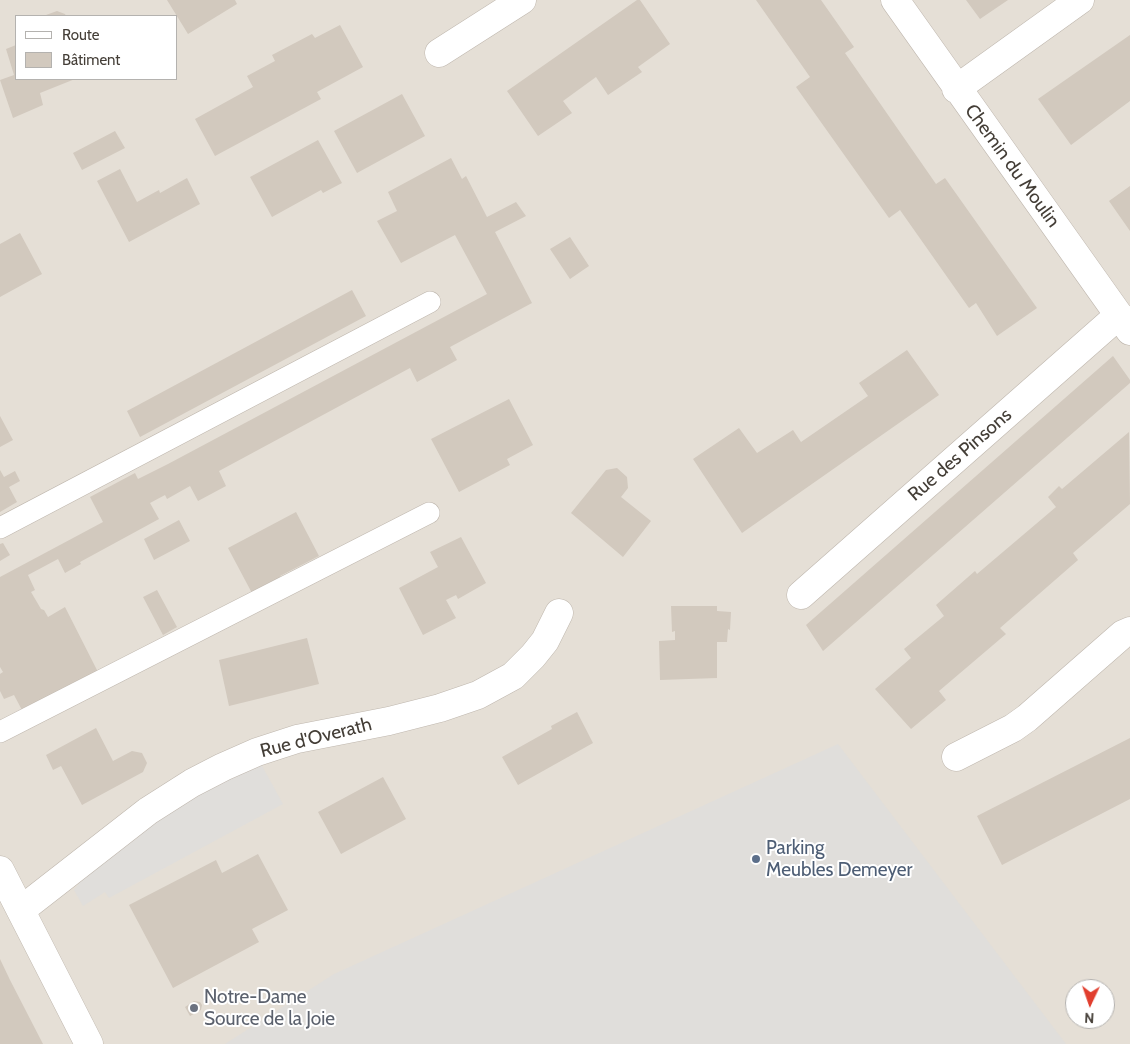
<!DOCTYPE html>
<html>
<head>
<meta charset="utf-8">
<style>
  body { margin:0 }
  #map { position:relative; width:1130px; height:1044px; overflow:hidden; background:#f1eee7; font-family:Cabin,sans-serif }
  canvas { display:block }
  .legend { position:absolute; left:15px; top:15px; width:162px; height:65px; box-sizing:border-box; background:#fff; border:1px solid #b4b2af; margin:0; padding:6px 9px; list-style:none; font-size:15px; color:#443e37 }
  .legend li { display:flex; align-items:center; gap:10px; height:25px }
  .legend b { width:25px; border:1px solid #b4b2af }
  .north { position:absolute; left:1065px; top:979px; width:50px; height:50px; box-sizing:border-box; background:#fff; border:1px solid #b4b2af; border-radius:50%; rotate:183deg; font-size:14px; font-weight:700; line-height:20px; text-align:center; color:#443e37 }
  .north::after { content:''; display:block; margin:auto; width:18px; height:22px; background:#e13e2e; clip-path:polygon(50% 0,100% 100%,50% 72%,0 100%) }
</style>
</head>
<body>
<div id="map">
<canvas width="1130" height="1044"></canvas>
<ul class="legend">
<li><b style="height:6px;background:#fff"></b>Route</li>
<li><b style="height:14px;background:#d2c9be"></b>Bâtiment</li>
</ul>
<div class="north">N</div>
</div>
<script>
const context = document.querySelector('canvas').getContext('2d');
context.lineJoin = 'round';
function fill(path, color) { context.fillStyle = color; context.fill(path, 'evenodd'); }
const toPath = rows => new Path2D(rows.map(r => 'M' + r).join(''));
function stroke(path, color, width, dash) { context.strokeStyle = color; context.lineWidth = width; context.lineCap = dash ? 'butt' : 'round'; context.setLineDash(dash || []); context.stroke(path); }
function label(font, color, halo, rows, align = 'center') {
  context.font = font + ' Cabin,sans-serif'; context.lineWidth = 4; context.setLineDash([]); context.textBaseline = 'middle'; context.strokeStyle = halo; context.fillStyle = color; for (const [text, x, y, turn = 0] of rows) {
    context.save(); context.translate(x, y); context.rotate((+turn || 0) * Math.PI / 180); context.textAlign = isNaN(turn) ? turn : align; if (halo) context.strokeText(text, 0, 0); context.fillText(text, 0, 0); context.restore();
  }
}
const residential = toPath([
  [0,0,1130,0,1130,1044,0,1044],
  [16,16,176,16,176,79,16,79],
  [1075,989,1105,989,1105,1019,1075,1019]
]);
const parking = toPath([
  [838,744,1066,1044,225,1044,334,974],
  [261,764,283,804,109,898,105,892,83,906,74,890,93,865,142,829,205,789]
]);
const building = toPath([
  [167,0,235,0,237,4,188,34],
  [637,0,640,0,670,44,638,67,642,72,608,95,596,77,563,101,572,113,538,136,507,91],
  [756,0,821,0,854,47,845,53,936,184,945,178,1037,308,997,336,976,303,969,308,900,210,889,218,796,87,810,77],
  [966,0,1008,0,980,19],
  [57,11,65,14,66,16,46,16,46,15],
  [340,25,363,67,317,92,321,99,215,156,195,119,253,87,247,76,275,61,272,55,312,34,315,38],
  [1130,35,1130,101,1071,145,1038,99],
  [16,45,16,79,75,79,40,93,43,105,13,118,0,80,14,75,6,49],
  [402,94,425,136,357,173,334,131],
  [115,131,125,148,82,170,73,153],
  [318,140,342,183,323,193,321,190,272,217,250,177],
  [451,158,462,179,466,176,487,217,516,202,526,216,495,232,532,303,450,347,457,360,417,382,410,368,219,471,226,486,198,501,190,486,167,499,165,495,150,503,159,519,80,562,81,564,65,573,58,559,28,575,35,590,31,592,41,609,44,610,48,617,65,607,100,676,22,710,14,695,4,699,0,691,0,674,3,672,0,667,0,577,103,522,90,497,135,473,138,479,168,464,487,294,455,235,401,263,377,221,397,211,388,192],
  [120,169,137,202,159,190,160,193,187,178,200,204,129,242,97,181],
  [1130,186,1130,231,1109,201],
  [20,233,42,274,0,297,0,244],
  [570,237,589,266,570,279,550,249],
  [352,290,366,316,140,437,127,411],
  [907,350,939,395,742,533,693,459,739,428,757,453,793,430,801,442,868,396,859,383],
  [1113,356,1130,380,1130,383,823,651,806,625],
  [509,399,533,445,507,459,510,465,459,492,431,439],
  [0,416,13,440,0,447],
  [1129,432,1130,504,1073,553,1078,560,1000,628,1006,634,939,691,946,700,911,729,875,689,911,658,904,649,944,616,936,605,975,571,977,574,1056,507,1048,497,1059,486,1062,489],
  [617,468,627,477,628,488,621,497,651,521,623,557,571,513,606,470],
  [0,470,4,477,15,471,20,481,9,487,17,502,0,512],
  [296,512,319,556,280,576,282,580,253,595,228,548],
  [179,520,190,541,154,560,144,539],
  [461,537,486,583,458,599,456,595,446,600,456,618,423,635,399,588,438,567,430,552],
  [3,543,10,555,0,561,0,544],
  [157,590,177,627,163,635,143,597],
  [671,606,717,606,717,611,731,612,730,630,728,629,727,642,717,642,717,678,660,680,659,641,675,640,675,631,672,632],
  [307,638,319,684,229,706,219,660],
  [577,712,593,743,518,785,502,757,552,729,551,726],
  [96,728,113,761,132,751,142,753,147,763,143,772,82,805,61,766,53,770,46,755],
  [1130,738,1130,799,1002,865,977,816],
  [383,777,406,819,341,854,318,812],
  [258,854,288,910,252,929,259,942,173,988,129,905,216,860,222,873],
  [0,959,10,980,43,1044,0,1044],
  [194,1001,200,1002,202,1005,201,1010,190,1016,185,1007]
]);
const service = toPath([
  [0,528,430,302],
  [0,732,429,513]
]);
const minor = toPath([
  [895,0,1130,331],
  [439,53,522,0],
  [956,89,1080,0],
  [801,595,1119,315],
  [956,757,1013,728,1027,718,1123,634,1130,631],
  [21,910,148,811,192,783,223,767,257,752,297,739,389,721,440,708,478,695,513,676,533,656,545,641,559,613]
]);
const tertiary = toPath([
  [0,870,89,1044]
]);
const markers = [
  [756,859,5,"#5c6f8a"],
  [194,1008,5,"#6b7280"]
];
const streetNames = [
  ["Chemin du Moulin",1012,166,54],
  ["Rue des Pinsons",960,455,-41],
  ["Rue d'Overath",316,738,-14]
];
const serviceNames = [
  ["Parking",766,848],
  ["Meubles Demeyer",766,870]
];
const worshipNames = [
  ["Notre-Dame",204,997],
  ["Source de la Joie",204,1019]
];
fill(residential, '#e5dfd6');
fill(parking, '#e0dedb');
fill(building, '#d2c9be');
stroke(service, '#bfb7ae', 22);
stroke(minor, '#bfb7ae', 29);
stroke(tertiary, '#bfb7ae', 29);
stroke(service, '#fff', 21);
stroke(minor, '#fff', 28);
stroke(tertiary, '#fff', 28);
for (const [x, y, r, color] of markers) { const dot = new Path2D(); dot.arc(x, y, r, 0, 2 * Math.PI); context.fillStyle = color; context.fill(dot); stroke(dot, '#fff', 2); }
label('19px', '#443e37', '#fff', streetNames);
label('19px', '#4e5e75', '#fff', serviceNames, 'left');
label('19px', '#5b616d', '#fff', worshipNames, 'left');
</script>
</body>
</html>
